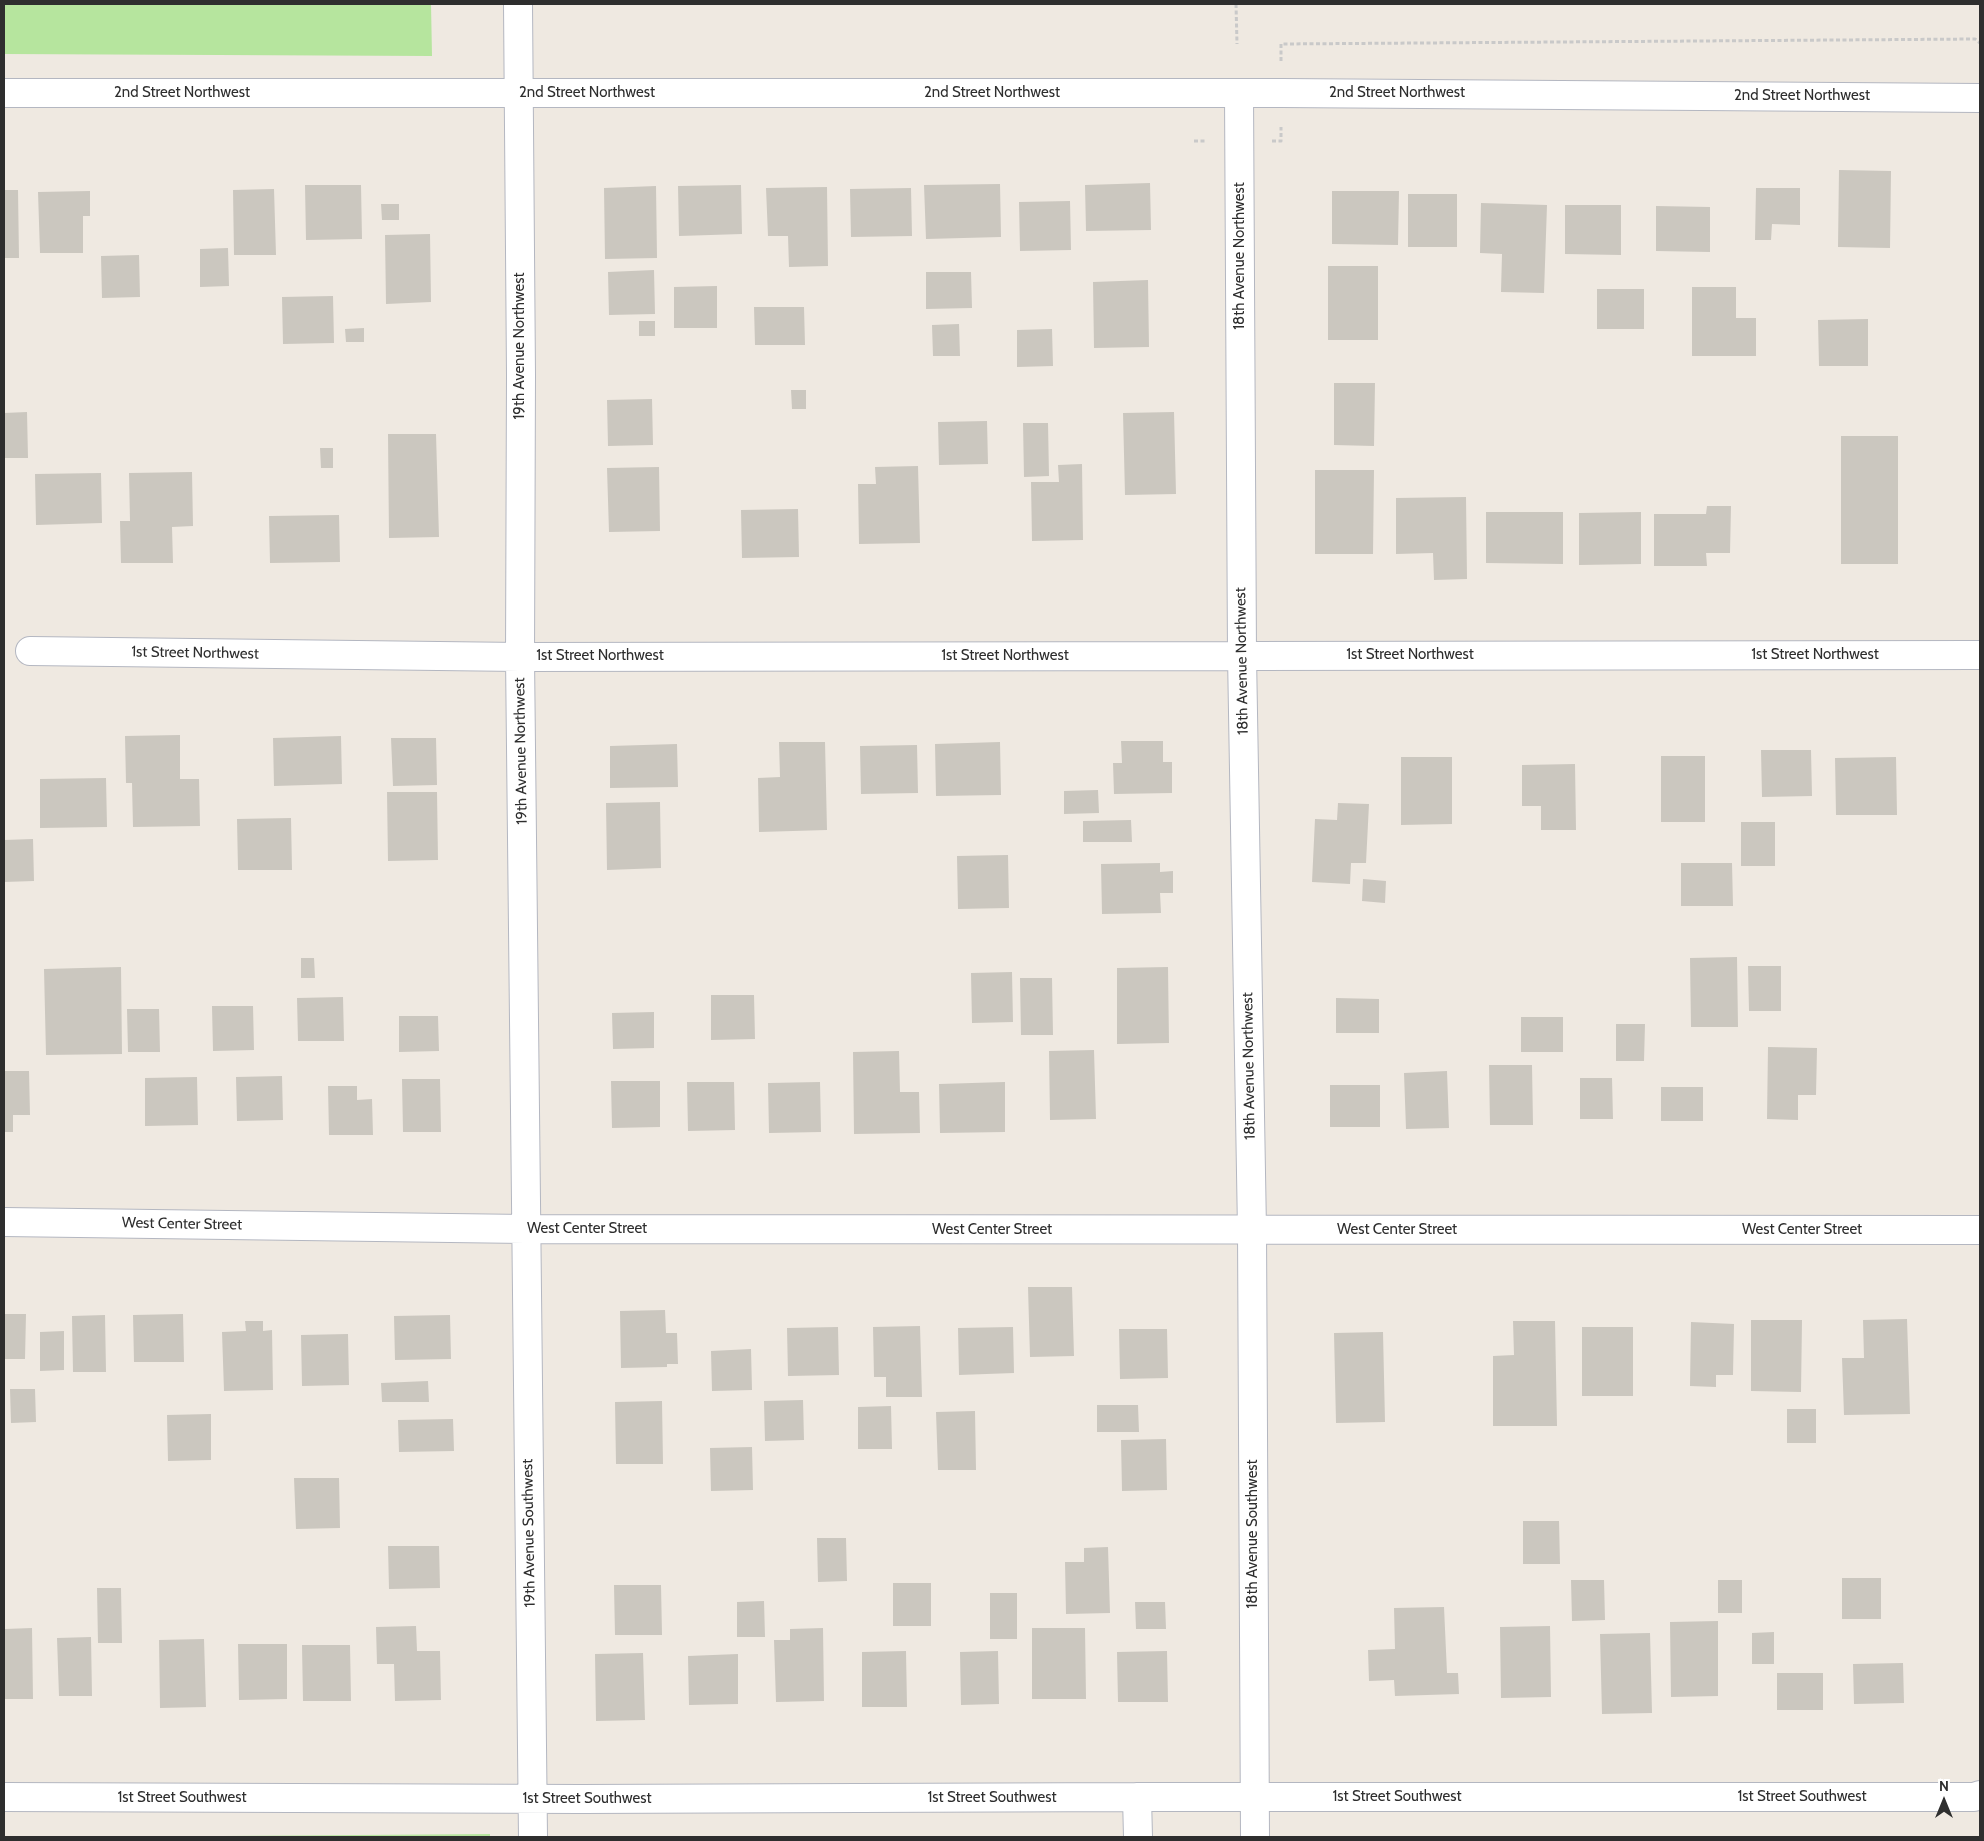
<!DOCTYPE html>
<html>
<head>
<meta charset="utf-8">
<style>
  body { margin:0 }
  #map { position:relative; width:1984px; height:1841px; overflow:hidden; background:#efe9e1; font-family:Cabin,sans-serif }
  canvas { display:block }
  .frame { position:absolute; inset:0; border:5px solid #2e2e2e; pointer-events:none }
  .north { position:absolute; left:1919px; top:1776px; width:50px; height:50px; -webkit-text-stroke:4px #fff; paint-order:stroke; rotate:0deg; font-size:14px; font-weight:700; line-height:20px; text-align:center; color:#2e2e2e }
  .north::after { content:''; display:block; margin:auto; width:18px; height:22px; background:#2e2e2e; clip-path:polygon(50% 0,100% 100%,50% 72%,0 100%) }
</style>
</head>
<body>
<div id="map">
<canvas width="1984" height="1841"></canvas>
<div class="frame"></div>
<div class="north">N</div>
</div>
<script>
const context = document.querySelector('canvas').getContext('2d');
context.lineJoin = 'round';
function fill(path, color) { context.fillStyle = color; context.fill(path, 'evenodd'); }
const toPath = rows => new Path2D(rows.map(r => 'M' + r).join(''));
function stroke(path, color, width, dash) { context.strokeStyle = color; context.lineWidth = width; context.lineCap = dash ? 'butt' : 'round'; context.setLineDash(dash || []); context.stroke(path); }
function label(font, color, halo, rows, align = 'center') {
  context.font = font + ' Cabin,sans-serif'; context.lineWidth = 4; context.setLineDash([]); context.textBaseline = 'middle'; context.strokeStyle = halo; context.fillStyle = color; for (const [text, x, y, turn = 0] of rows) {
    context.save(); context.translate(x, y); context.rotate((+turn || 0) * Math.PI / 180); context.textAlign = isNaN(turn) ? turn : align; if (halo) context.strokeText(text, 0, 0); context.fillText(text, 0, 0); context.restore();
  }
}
const green = toPath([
  [4,4,431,4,432,56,4,54],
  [490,1834,490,1837,223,1837,223,1836]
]);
const building = toPath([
  [1839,170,1891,171,1890,248,1838,247],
  [1150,183,1151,230,1086,231,1085,185],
  [1000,184,1001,237,926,239,924,185],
  [305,185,361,185,362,239,306,240],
  [741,185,742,234,679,236,678,186],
  [656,186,657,258,605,259,604,188],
  [827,187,828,266,789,267,788,236,768,236,766,188],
  [911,188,912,236,851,237,850,189],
  [1756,188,1800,188,1800,225,1772,224,1771,240,1755,240],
  [274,189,276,255,234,255,233,190],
  [4,190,18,190,19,258,4,258],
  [90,191,90,216,83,216,83,253,40,253,38,192],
  [1332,191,1399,191,1398,245,1332,244],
  [1408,194,1457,194,1457,247,1408,247],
  [1070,201,1071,250,1020,251,1019,202],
  [1481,203,1547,205,1544,293,1501,292,1502,254,1480,253],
  [381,204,399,204,399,220,382,220],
  [1565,205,1621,205,1621,255,1565,254],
  [1656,206,1710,207,1710,252,1656,251],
  [430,234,431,302,386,304,385,235],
  [228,248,229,286,200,287,200,249],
  [139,255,140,297,102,298,101,256],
  [1328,266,1378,266,1378,340,1328,340],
  [654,270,655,314,609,315,608,272],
  [926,272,971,272,972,308,926,309],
  [1148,280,1149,347,1094,348,1093,282],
  [717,286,717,328,674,328,674,287],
  [1692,287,1736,287,1736,318,1756,318,1756,356,1692,356],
  [1597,289,1644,289,1644,329,1597,329],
  [333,296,334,343,283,344,282,297],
  [754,307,804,307,805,345,755,345],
  [1868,319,1868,366,1819,366,1818,320],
  [639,321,655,321,655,336,639,336],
  [959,324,960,356,933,356,932,325],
  [364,328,364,342,346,342,345,329],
  [1052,329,1053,366,1017,367,1017,330],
  [1334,383,1375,383,1374,446,1334,445],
  [791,390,806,390,806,409,792,409],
  [652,399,653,445,608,446,607,400],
  [27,412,28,458,4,458,4,413],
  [1174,412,1176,494,1125,495,1123,413],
  [987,421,988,464,939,465,938,422],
  [1023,423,1048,423,1049,476,1024,477],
  [388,434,436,434,439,537,389,538],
  [1841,436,1898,436,1898,564,1841,564],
  [320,448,333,448,333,468,321,468],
  [1082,464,1083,540,1032,541,1031,482,1059,482,1058,465],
  [918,466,920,543,859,544,858,484,876,484,875,467],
  [659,467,660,531,609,532,607,468],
  [1315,470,1374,470,1373,554,1315,554],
  [192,472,193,526,172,527,173,563,121,563,120,521,130,521,129,473],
  [101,473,102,523,36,525,35,474],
  [1466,497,1467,579,1434,580,1433,553,1396,554,1396,498],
  [1707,506,1731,506,1730,553,1706,553,1707,566,1654,566,1654,514,1706,514],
  [798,509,799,557,742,558,741,510],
  [1486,512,1563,512,1563,564,1486,563],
  [1641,512,1641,564,1579,565,1579,513],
  [339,515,340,562,270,563,269,516],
  [180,735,180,779,199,779,200,826,133,827,132,783,126,783,125,736],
  [341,736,342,784,274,786,273,738],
  [391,738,436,738,437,785,393,786],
  [1121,741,1163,741,1163,762,1172,762,1172,793,1114,794,1113,763,1122,763],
  [779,742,825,742,827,830,759,832,758,778,780,777],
  [1000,742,1001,795,936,796,935,744],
  [677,744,678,787,610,788,610,746],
  [917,745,918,793,861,794,860,746],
  [1761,750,1811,750,1812,796,1762,797],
  [1661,756,1705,756,1705,822,1661,822],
  [1401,757,1452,757,1452,824,1401,825],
  [1896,757,1897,815,1836,815,1835,758],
  [1575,764,1576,830,1541,830,1541,806,1522,806,1522,765],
  [106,778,107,827,40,828,40,779],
  [1098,790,1099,813,1064,814,1064,791],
  [387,792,437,792,438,860,388,861],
  [660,802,661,868,607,870,606,803],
  [1338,803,1369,804,1366,863,1351,863,1350,884,1312,882,1315,819,1337,820],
  [291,818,292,870,238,870,237,819],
  [1131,820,1132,842,1083,842,1083,821],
  [1741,822,1775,822,1775,866,1741,866],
  [33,839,34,881,4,882,4,840],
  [1008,855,1009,908,958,909,957,856],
  [1160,863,1160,872,1173,871,1173,893,1160,893,1161,913,1102,914,1101,864],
  [1681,863,1732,863,1733,906,1681,906],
  [1363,879,1386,881,1385,903,1362,901],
  [1737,957,1738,1027,1691,1027,1690,958],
  [301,958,314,958,315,978,301,978],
  [1748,966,1781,966,1781,1011,1749,1011],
  [121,967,122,1054,46,1055,44,969],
  [1168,967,1169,1043,1117,1044,1117,968],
  [1012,972,1013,1022,972,1023,971,973],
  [1020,978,1052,978,1053,1035,1021,1035],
  [711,995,754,995,755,1039,711,1040],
  [343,997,344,1041,298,1041,297,998],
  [1336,998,1379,999,1379,1033,1336,1033],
  [212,1006,253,1006,254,1050,213,1051],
  [127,1009,159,1009,160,1052,128,1052],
  [654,1012,654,1048,613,1049,612,1013],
  [399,1016,438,1016,439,1051,399,1052],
  [1521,1017,1563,1017,1563,1052,1521,1052],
  [1616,1024,1645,1024,1644,1061,1616,1061],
  [1768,1047,1817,1048,1816,1095,1798,1095,1798,1120,1767,1119],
  [1094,1050,1096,1119,1050,1120,1049,1051],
  [899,1051,900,1092,919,1092,920,1133,854,1134,853,1052],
  [1489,1065,1532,1065,1533,1125,1490,1125],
  [4,1071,29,1071,30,1115,13,1115,13,1132,4,1132],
  [1447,1071,1449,1128,1406,1129,1404,1073],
  [282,1076,283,1120,237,1121,236,1077],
  [197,1077,198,1125,145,1126,145,1078],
  [1580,1078,1612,1078,1613,1119,1580,1119],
  [402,1079,440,1079,441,1132,403,1132],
  [611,1081,660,1081,660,1127,612,1128],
  [687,1082,734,1082,735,1130,688,1131],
  [820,1082,821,1132,769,1133,768,1083],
  [1005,1082,1005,1132,940,1133,939,1084],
  [1330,1085,1380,1085,1380,1127,1330,1127],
  [328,1086,357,1086,357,1100,372,1099,373,1135,329,1135],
  [1661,1087,1703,1087,1703,1121,1661,1121],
  [1028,1287,1072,1287,1074,1356,1030,1357],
  [665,1310,666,1333,677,1333,678,1364,667,1364,667,1367,621,1368,620,1311],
  [4,1314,26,1314,25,1359,4,1359],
  [183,1314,184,1362,134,1362,133,1315],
  [105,1315,106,1372,73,1372,72,1316],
  [450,1315,451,1359,395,1360,394,1316],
  [1907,1319,1910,1414,1844,1415,1842,1358,1864,1358,1863,1320],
  [1751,1320,1802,1320,1801,1392,1751,1391],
  [245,1321,263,1321,263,1331,272,1330,273,1390,224,1391,222,1332,246,1331],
  [1513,1321,1555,1321,1557,1426,1493,1426,1493,1356,1514,1355],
  [1691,1322,1734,1324,1733,1375,1716,1375,1716,1387,1690,1386],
  [920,1326,922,1397,886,1397,886,1377,874,1377,873,1327],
  [838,1327,839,1375,788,1376,787,1328],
  [1013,1327,1014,1373,959,1375,958,1328],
  [1582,1327,1633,1327,1633,1396,1582,1396],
  [1119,1329,1167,1329,1168,1378,1120,1379],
  [64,1331,64,1370,40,1371,40,1332],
  [1383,1332,1385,1422,1336,1423,1334,1333],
  [348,1334,349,1385,302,1386,301,1335],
  [751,1349,752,1390,712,1391,711,1351],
  [428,1381,429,1402,382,1402,381,1383],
  [10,1389,35,1389,36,1422,11,1423],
  [803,1400,804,1440,765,1441,764,1401],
  [662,1401,663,1464,616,1464,615,1402],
  [1097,1405,1138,1405,1139,1432,1097,1432],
  [891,1406,892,1449,858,1449,858,1407],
  [1787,1409,1816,1409,1816,1443,1787,1443],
  [975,1411,976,1470,938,1470,936,1412],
  [211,1414,211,1460,168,1461,167,1415],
  [453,1419,454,1451,399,1452,398,1420],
  [1166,1439,1167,1490,1122,1491,1121,1440],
  [752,1447,753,1490,711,1491,710,1448],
  [294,1478,339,1478,340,1528,296,1529],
  [1523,1521,1559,1521,1560,1564,1523,1564],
  [817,1538,846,1538,847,1581,818,1582],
  [388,1546,439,1546,440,1588,389,1589],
  [1108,1547,1110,1613,1066,1614,1065,1562,1084,1562,1084,1548],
  [1842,1578,1881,1578,1881,1619,1842,1619],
  [1571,1580,1604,1580,1605,1620,1572,1621],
  [1718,1580,1742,1580,1742,1613,1718,1613],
  [893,1583,931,1583,931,1626,893,1626],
  [614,1585,661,1585,662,1635,615,1635],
  [97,1588,121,1588,122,1643,98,1643],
  [990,1593,1017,1593,1017,1639,990,1639],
  [764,1601,765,1637,737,1637,737,1602],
  [1135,1602,1165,1602,1166,1629,1136,1629],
  [1444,1607,1447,1673,1458,1673,1459,1694,1395,1696,1394,1680,1369,1681,1368,1650,1395,1649,1394,1608],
  [1718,1621,1718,1696,1671,1697,1670,1622],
  [416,1626,417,1651,440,1651,441,1700,395,1701,394,1664,377,1664,376,1627],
  [1550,1626,1551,1697,1501,1698,1500,1627],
  [32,1628,33,1699,4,1699,5,1629],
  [823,1628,824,1701,776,1702,774,1640,790,1640,790,1629],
  [1032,1628,1085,1628,1086,1699,1032,1699],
  [1774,1632,1774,1664,1752,1664,1752,1633],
  [1650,1633,1652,1713,1602,1714,1600,1634],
  [91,1637,92,1696,59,1696,57,1638],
  [204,1639,206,1707,160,1708,159,1640],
  [238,1644,287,1644,287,1699,239,1700],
  [302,1645,350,1645,351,1701,303,1701],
  [906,1651,907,1707,862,1707,862,1652],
  [998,1651,999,1704,961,1705,960,1652],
  [1167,1651,1168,1702,1118,1702,1117,1652],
  [643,1653,645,1720,596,1721,595,1654],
  [738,1654,738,1704,689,1705,688,1656],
  [1903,1663,1904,1703,1854,1704,1853,1664],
  [1777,1673,1823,1673,1823,1710,1777,1710]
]);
const path = toPath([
  [1236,4,1237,44],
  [1281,61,1281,44,1975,39,1980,43],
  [1194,141,1205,141],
  [1272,141,1281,141,1281,127]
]);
const minor = toPath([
  [518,4,521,375,520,657,533,1837],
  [4,93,1281,93,1980,98],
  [1239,93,1242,655,1252,1230,1255,1837],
  [30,651,520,657,1980,655],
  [4,1222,525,1229,1980,1230],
  [4,1797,581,1799,1137,1797,1974,1797,1980,1795],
  [1137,1797,1138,1837]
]);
const streetNames = [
  ["2nd Street Northwest",182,93],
  ["2nd Street Northwest",587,93],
  ["2nd Street Northwest",992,93],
  ["2nd Street Northwest",1397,93],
  ["2nd Street Northwest",1802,96],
  ["18th Avenue Northwest",1240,256,-90],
  ["19th Avenue Northwest",520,346,-90],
  ["1st Street Northwest",195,653,1],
  ["1st Street Northwest",1410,655],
  ["1st Street Northwest",1815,655],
  ["1st Street Northwest",600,656],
  ["1st Street Northwest",1005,656],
  ["18th Avenue Northwest",1242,661,-91],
  ["19th Avenue Northwest",521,751,-91],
  ["18th Avenue Northwest",1249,1066,-91],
  ["West Center Street",182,1224,1],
  ["West Center Street",587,1229],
  ["West Center Street",992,1230],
  ["West Center Street",1397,1230],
  ["West Center Street",1802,1230],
  ["19th Avenue Southwest",529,1533,-91],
  ["18th Avenue Southwest",1253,1534,-90],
  ["1st Street Southwest",1397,1797],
  ["1st Street Southwest",1802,1797],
  ["1st Street Southwest",182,1798],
  ["1st Street Southwest",992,1798],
  ["1st Street Southwest",587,1799]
];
fill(green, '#b6e59e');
fill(building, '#cbc7bf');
stroke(minor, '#b4b7c1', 30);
stroke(path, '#c9c9c9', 3, [4, 2.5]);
stroke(minor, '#fff', 28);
label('15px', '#2e2e2e', '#fff', streetNames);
</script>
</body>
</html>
